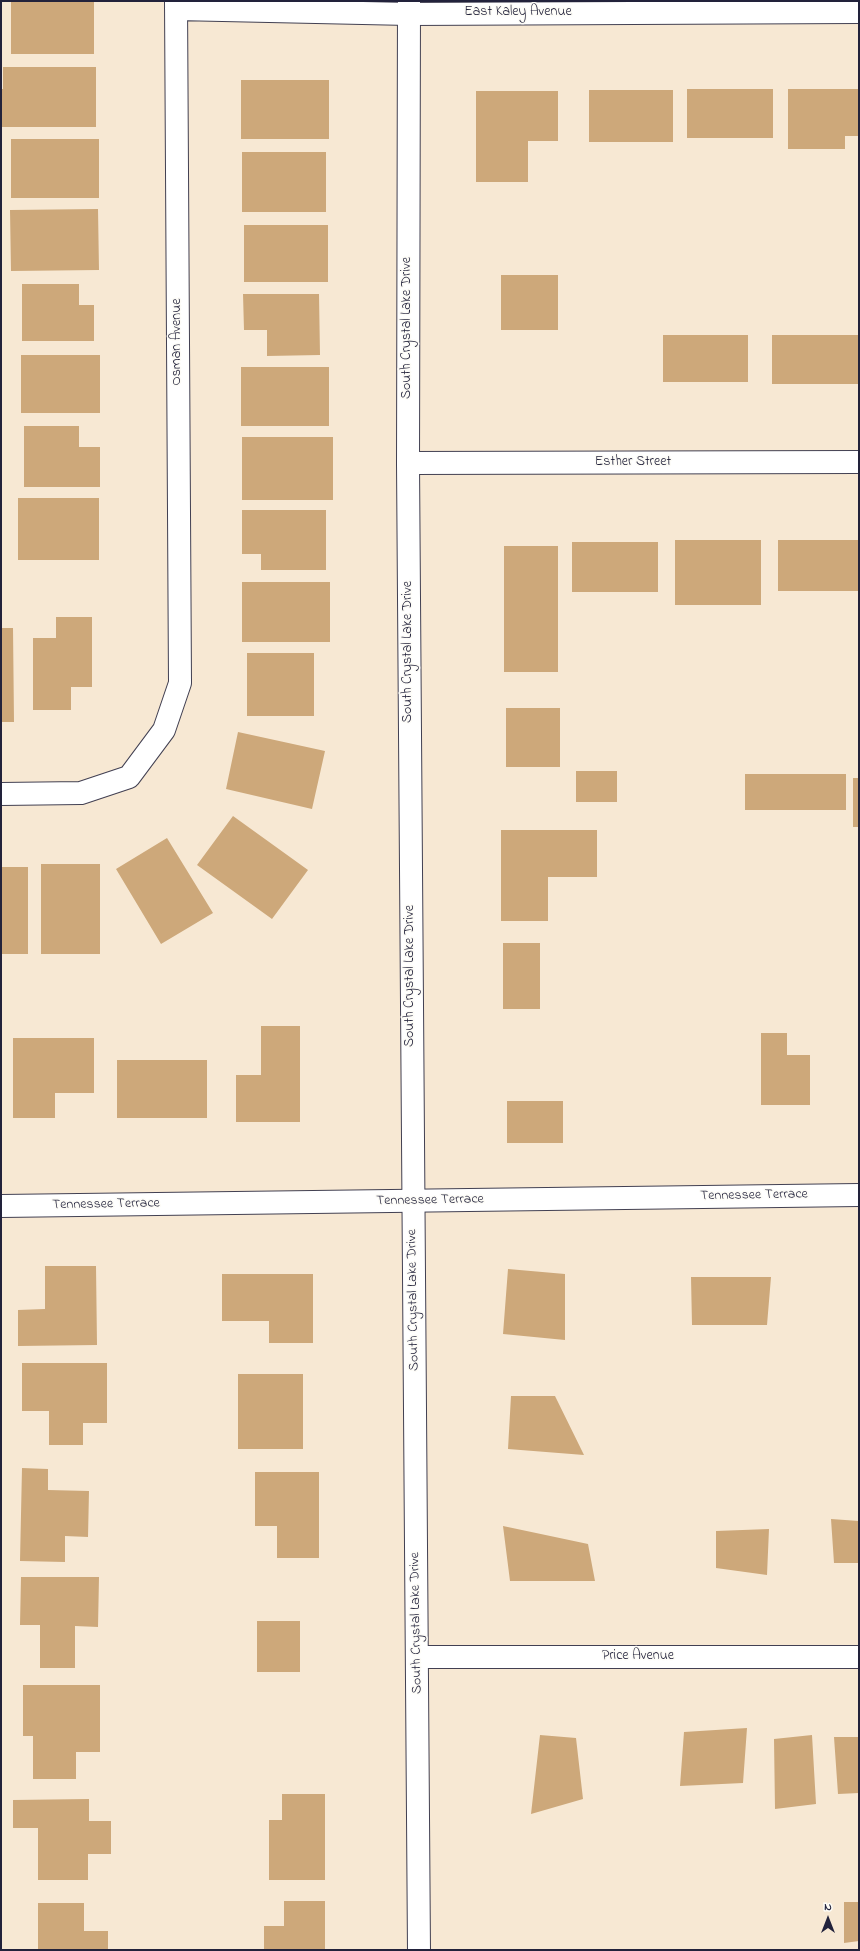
<!DOCTYPE html>
<html>
<head>
<meta charset="utf-8">
<style>
  body { margin:0 }
  #map { position:relative; width:860px; height:1951px; overflow:hidden; background:#f7e8d3; font-family:"Indie Flower",sans-serif }
  canvas { display:block }
  .frame { position:absolute; inset:0; border:2px solid #22223b; pointer-events:none }
  .north { position:absolute; left:808px; top:1899px; width:40px; height:40px; -webkit-text-stroke:3px #fdfcf7; paint-order:stroke; rotate:0deg; font-size:11px; font-weight:700; line-height:16px; text-align:center; color:#22223b }
  .north::after { content:''; display:block; margin:auto; width:14px; height:18px; background:#22223b; clip-path:polygon(50% 0,100% 100%,50% 72%,0 100%) }
</style>
</head>
<body>
<div id="map">
<canvas width="860" height="1951"></canvas>
<div class="frame"></div>
<div class="north">N</div>
</div>
<script>
const context = document.querySelector('canvas').getContext('2d');
context.lineJoin = 'round';
function fill(path, color) { context.fillStyle = color; context.fill(path, 'evenodd'); }
const toPath = rows => new Path2D(rows.map(r => 'M' + r).join(''));
function stroke(path, color, width, dash) { context.strokeStyle = color; context.lineWidth = width; context.lineCap = dash ? 'butt' : 'round'; context.setLineDash(dash || []); context.stroke(path); }
function label(font, color, halo, rows, align = 'center') {
  context.font = font + ' "Indie Flower",sans-serif'; context.lineWidth = 3; context.setLineDash([]); context.textBaseline = 'middle'; context.strokeStyle = halo; context.fillStyle = color; for (const [text, x, y, turn = 0] of rows) {
    context.save(); context.translate(x, y); context.rotate((+turn || 0) * Math.PI / 180); context.textAlign = isNaN(turn) ? turn : align; if (halo) context.strokeText(text, 0, 0); context.fillText(text, 0, 0); context.restore();
  }
}
const building = toPath([
  [11,1,94,1,94,54,11,54],
  [3,67,96,67,96,127,1,127,1,89,3,89],
  [241,80,329,80,329,139,241,139],
  [687,89,773,89,773,138,687,138],
  [788,89,859,89,859,136,845,136,845,149,788,149],
  [589,90,673,90,673,142,589,142],
  [476,91,558,91,558,141,528,141,528,182,476,182],
  [11,139,99,139,99,198,11,198],
  [242,152,326,152,326,212,242,212],
  [98,209,99,270,11,271,10,210],
  [244,225,328,225,328,282,244,282],
  [501,275,558,275,558,330,501,330],
  [22,284,79,284,79,305,94,305,94,341,22,341],
  [243,294,319,294,320,355,267,356,267,330,244,330],
  [663,335,748,335,748,382,663,382],
  [772,335,859,335,859,384,772,384],
  [21,355,100,355,100,413,21,413],
  [241,367,329,367,329,426,241,426],
  [24,426,79,426,79,447,100,447,100,487,24,487],
  [242,437,333,437,333,500,242,500],
  [18,498,99,498,99,560,18,560],
  [242,510,326,510,326,570,261,570,261,554,242,554],
  [675,540,761,540,761,605,675,605],
  [778,540,859,540,859,591,778,591],
  [572,542,658,542,658,592,572,592],
  [504,546,558,546,558,672,504,672],
  [242,582,330,582,330,642,242,642],
  [56,617,92,617,92,687,71,687,71,710,33,710,33,638,56,638],
  [1,628,13,628,14,722,1,722],
  [247,653,314,653,314,716,247,716],
  [506,708,560,708,560,767,506,767],
  [238,732,325,751,312,809,226,789],
  [576,771,617,771,617,802,576,802],
  [745,774,846,774,846,810,745,810],
  [853,778,859,778,859,827,853,827],
  [233,816,308,870,272,919,197,865],
  [501,830,597,830,597,877,548,877,548,921,501,921],
  [167,838,213,913,161,944,116,869],
  [41,864,100,864,100,954,41,954],
  [1,867,28,867,28,954,1,954],
  [503,943,540,943,540,1009,503,1009],
  [261,1026,300,1026,300,1122,236,1122,236,1075,261,1075],
  [761,1033,787,1033,787,1055,810,1055,810,1105,761,1105],
  [13,1038,94,1038,94,1093,55,1093,55,1118,13,1118],
  [117,1060,207,1060,207,1118,117,1118],
  [507,1101,563,1101,563,1143,507,1143],
  [45,1266,96,1266,97,1345,18,1346,18,1310,45,1309],
  [508,1269,565,1274,565,1340,503,1334],
  [222,1274,313,1274,313,1343,269,1343,269,1321,222,1321],
  [691,1277,771,1277,767,1325,692,1325],
  [22,1363,107,1363,107,1423,83,1423,83,1445,49,1445,49,1411,22,1411],
  [238,1374,303,1374,303,1449,238,1449],
  [511,1396,555,1396,584,1455,508,1449],
  [22,1468,48,1469,48,1490,89,1491,88,1537,65,1536,65,1562,20,1561],
  [255,1472,319,1472,319,1558,277,1558,277,1526,255,1526],
  [831,1519,859,1521,859,1563,834,1563],
  [503,1526,588,1544,595,1581,510,1581],
  [769,1529,767,1575,716,1568,716,1531],
  [21,1577,99,1577,98,1627,75,1626,75,1668,40,1668,40,1625,20,1625],
  [257,1621,300,1621,300,1672,257,1672],
  [23,1685,100,1685,100,1752,76,1752,76,1779,33,1779,33,1736,23,1736],
  [747,1728,743,1783,680,1786,684,1732],
  [540,1735,576,1738,583,1799,531,1814],
  [812,1735,816,1804,775,1809,774,1739],
  [834,1737,859,1737,859,1793,838,1794],
  [282,1794,325,1794,325,1880,269,1880,269,1820,282,1820],
  [89,1799,89,1821,111,1821,111,1854,88,1854,88,1880,38,1880,38,1828,13,1828,13,1800],
  [284,1901,325,1901,325,1950,264,1950,264,1926,284,1926],
  [844,1902,859,1902,859,1941,844,1943],
  [38,1903,84,1903,84,1931,108,1931,108,1950,38,1950]
]);
const minor = toPath([
  [176,9,409,14,859,12],
  [408,463,859,462],
  [1,794,81,793,129,777,164,730,180,683,176,1],
  [1,1206,859,1195],
  [417,1657,859,1657]
]);
const tertiary = toPath([
  [409,1,408,463,419,1950]
]);
const streetNames = [
  ["East Kaley Avenue",518,13],
  ["South Crystal Lake Drive",408,328,-90],
  ["Osman Avenue",178,342,-90],
  ["Esther Street",633,463],
  ["South Crystal Lake Drive",409,652,-90],
  ["South Crystal Lake Drive",411,976,-90],
  ["Tennessee Terrace",754,1196,-1],
  ["Tennessee Terrace",430,1201,-1],
  ["Tennessee Terrace",106,1205,-1],
  ["South Crystal Lake Drive",414,1300,-91],
  ["South Crystal Lake Drive",417,1623,-91],
  ["Price Avenue",638,1657]
];
fill(building, '#cda87a');
stroke(minor, '#424052', 24);
stroke(tertiary, '#424052', 24);
stroke(minor, '#fff', 22);
stroke(tertiary, '#fff', 22);
label('14px', '#22223b', '#fdfcf7', streetNames);
</script>
</body>
</html>
